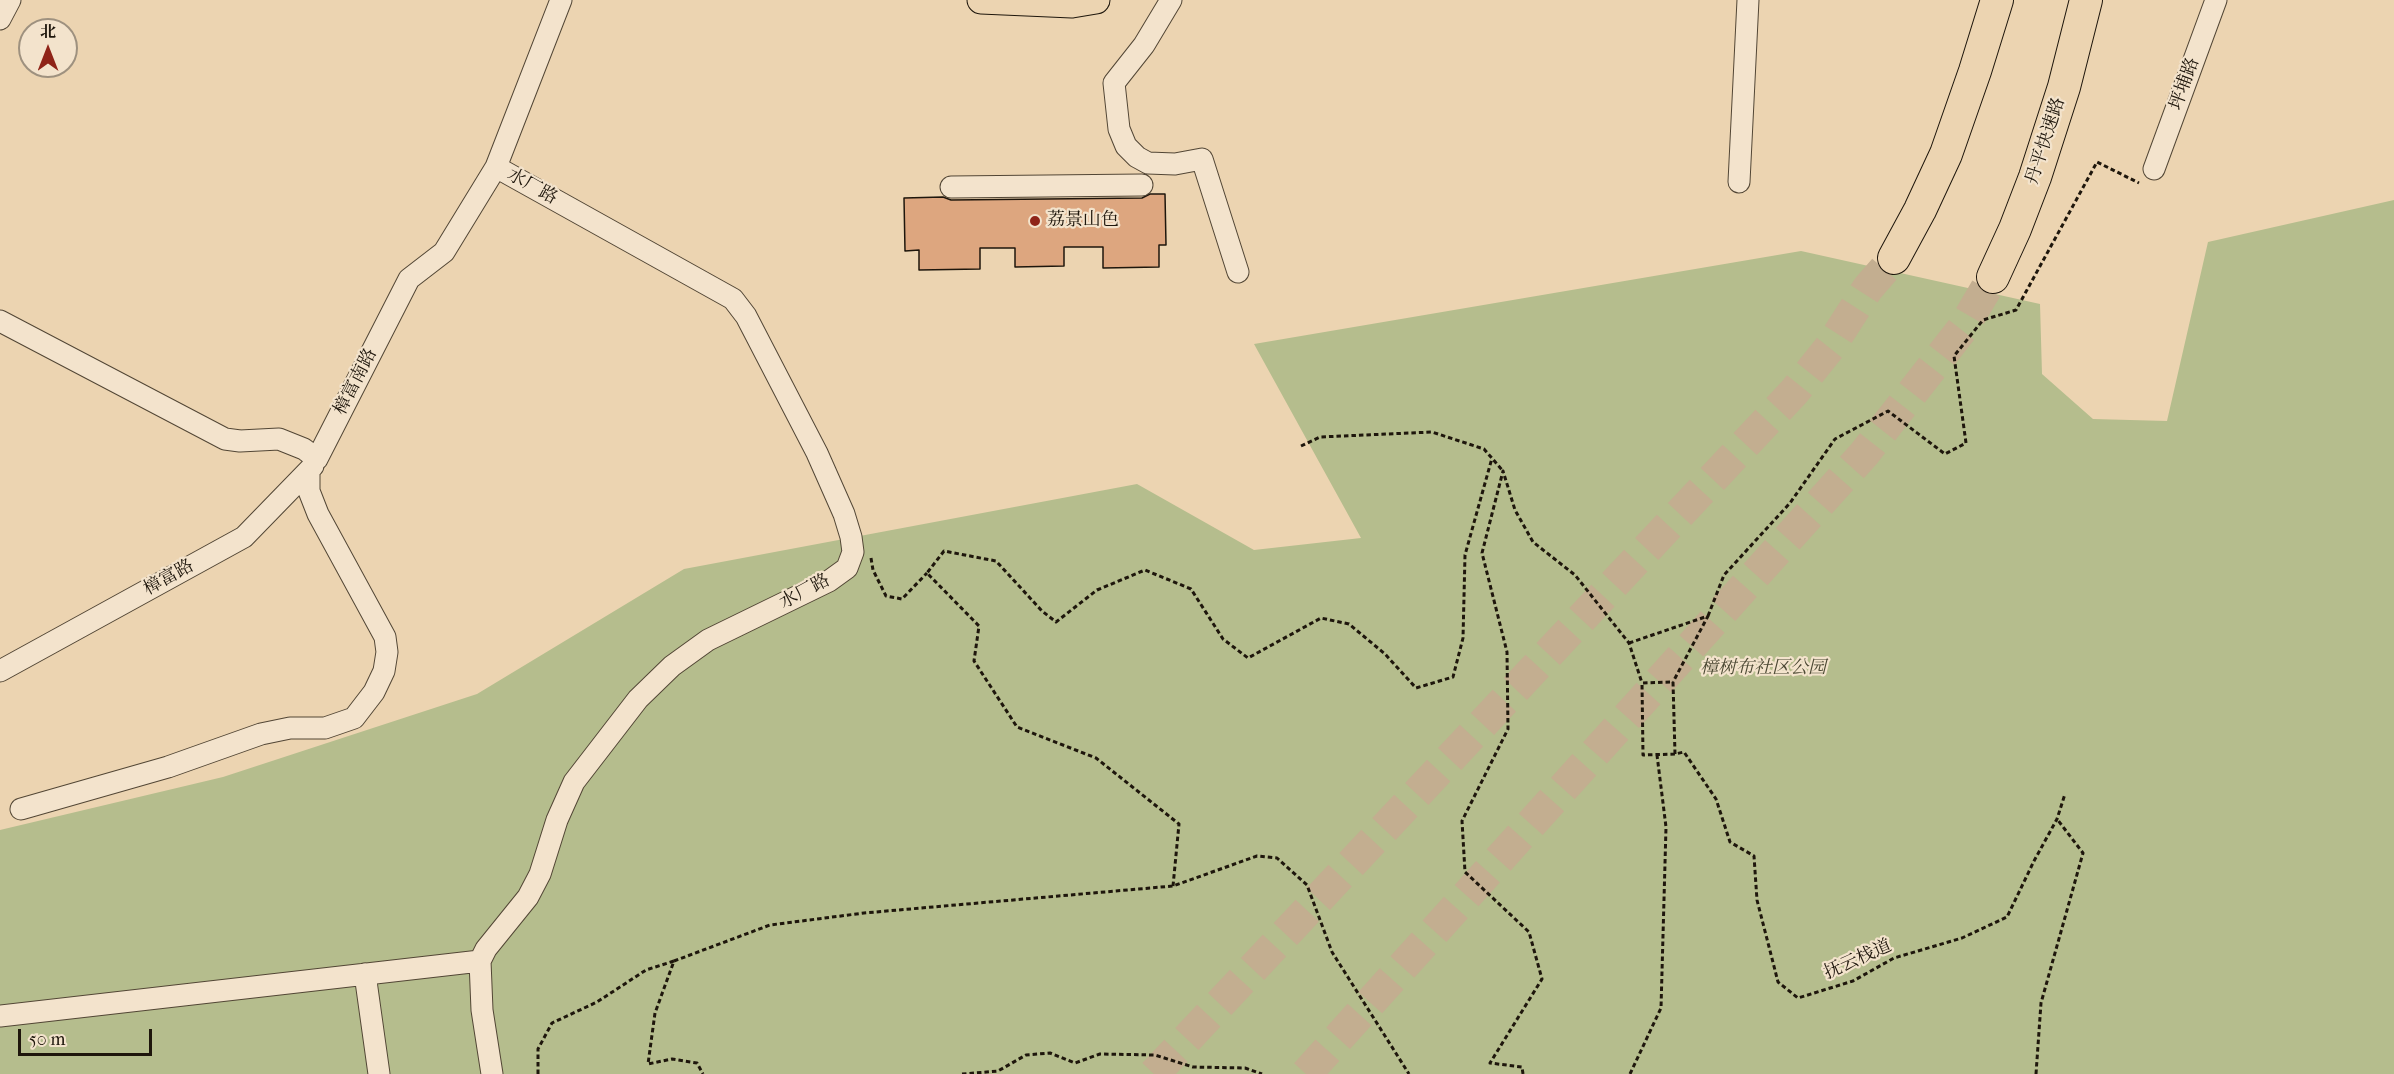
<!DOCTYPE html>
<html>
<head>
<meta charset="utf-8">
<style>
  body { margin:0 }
  #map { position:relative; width:2394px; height:1074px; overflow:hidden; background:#ecd4b1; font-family:"IM FELL French Canon","Noto Serif SC",serif }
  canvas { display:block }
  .north { position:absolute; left:18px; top:18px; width:60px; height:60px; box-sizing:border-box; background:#f3e3cc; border:2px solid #9e917f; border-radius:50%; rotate:0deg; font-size:16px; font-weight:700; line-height:24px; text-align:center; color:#1e160c }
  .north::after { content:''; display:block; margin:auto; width:21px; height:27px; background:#8f2418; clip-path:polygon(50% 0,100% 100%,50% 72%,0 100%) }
  .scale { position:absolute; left:18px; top:1029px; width:134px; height:27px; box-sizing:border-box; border:3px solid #1e160c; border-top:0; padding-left:8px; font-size:18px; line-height:21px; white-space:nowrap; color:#1e160c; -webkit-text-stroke:4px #f3e3cc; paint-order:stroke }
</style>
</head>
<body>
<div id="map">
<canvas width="2394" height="1074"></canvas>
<div class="north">北</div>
<div class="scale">50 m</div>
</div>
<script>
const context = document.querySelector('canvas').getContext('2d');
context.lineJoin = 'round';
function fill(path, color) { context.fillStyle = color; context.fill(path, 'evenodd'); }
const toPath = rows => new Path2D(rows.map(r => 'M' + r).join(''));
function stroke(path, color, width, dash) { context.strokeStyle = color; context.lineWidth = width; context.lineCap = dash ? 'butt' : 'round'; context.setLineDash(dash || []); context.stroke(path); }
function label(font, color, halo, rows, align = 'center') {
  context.font = font + ' "IM FELL French Canon","Noto Serif SC",serif'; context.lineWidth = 4.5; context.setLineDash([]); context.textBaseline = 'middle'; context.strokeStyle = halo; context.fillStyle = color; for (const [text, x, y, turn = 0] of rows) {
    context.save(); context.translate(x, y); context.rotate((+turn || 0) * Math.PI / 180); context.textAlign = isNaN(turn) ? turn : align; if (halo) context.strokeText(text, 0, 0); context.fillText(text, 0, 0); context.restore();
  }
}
const green = toPath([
  [2394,200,2394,1074,0,1074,0,830,223,777,477,694,684,569,1137,484,1254,550,1361,538,1254,344,1801,251,2040,304,2042,374,2093,419,2167,421,2208,242]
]);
const building = toPath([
  [1150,194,1165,194,1166,245,1159,245,1159,267,1103,268,1103,247,1064,247,1064,266,1015,267,1015,248,980,248,980,269,919,270,919,250,905,251,904,198,943,197,951,200,1142,198,1150,194]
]);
const highwayTunnel = toPath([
  [1154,1074,1794,392,1830,347,1868,288,1894,258],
  [1306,1074,1864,454,1963,328,1993,277]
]);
const path = toPath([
  [1301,446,1320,437,1432,432,1484,449,1503,471],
  [871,558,873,570,886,596,902,599,927,573],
  [1708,616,1724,575,1790,503,1835,439,1888,411,1945,454,1966,443,1954,356,1983,320,2016,310,2097,162,2139,183],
  [1629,643,1708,616,1673,682],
  [1675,754,1673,682,1642,683,1643,755,1675,754,1684,752,1716,799,1730,842,1754,856,1757,900,1778,982,1798,998,1853,981,1894,958,1962,938,2007,917,2034,861,2057,819,2065,794],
  [1173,886,1179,824,1096,758,1017,727,974,661,979,626,927,573,944,551,996,561,1042,611,1056,622,1097,590,1145,570,1191,589,1223,639,1248,658,1321,618,1349,624,1385,654,1416,688,1453,677,1463,638,1465,555,1492,458],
  [674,961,770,925,864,913,1173,886,1257,856,1277,858,1307,885,1332,952,1409,1074],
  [538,1074,538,1049,552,1023,597,1002,646,970,674,961,655,1013,648,1064,672,1059,697,1063,703,1074],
  [962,1074,998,1071,1026,1055,1050,1053,1075,1063,1100,1054,1155,1055,1193,1067,1245,1068,1262,1074],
  [1523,1074,1522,1067,1490,1063,1542,979,1529,932,1465,872,1462,821,1508,729,1507,652,1482,553,1503,471,1515,510,1533,542,1575,575,1617,628,1629,643,1642,683],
  [1630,1074,1661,1008,1666,827,1657,755],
  [2036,1074,2041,1003,2083,853,2057,819]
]);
const minor = toPath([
  [1171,0,1144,45,1114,83,1119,129,1126,146,1137,157,1148,163,1175,164,1202,159,1238,272],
  [0,19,10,0],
  [2154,169,2216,0],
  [1739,182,1748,0],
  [951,187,1142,185],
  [0,321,225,439,240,441,279,439,304,449,317,459,409,279,444,252,496,167,561,0],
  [0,671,244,537,313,466],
  [21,809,168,767,261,734,290,728,325,728,354,718,374,692,384,671,387,652,385,637,318,514,309,491,309,472],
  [365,974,379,1074],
  [0,1016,480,961],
  [492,1074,482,1010,480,961,486,949,528,897,540,874,557,820,574,782,638,699,672,666,708,640,829,581,847,568,853,552,851,537,844,514,817,453,746,316,733,299,496,167]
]);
const major = toPath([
  [981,0,1072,4,1096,0]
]);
const highway = toPath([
  [1894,258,1920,210,1946,154,1975,71,1997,0],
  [1993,277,2015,229,2035,177,2064,87,2086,0]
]);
const markers = [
  [1035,221,6,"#8f2418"]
];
const streetNames = [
  ["坪埔路",2185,84,-70],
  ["丹平快速路",2046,141,-72],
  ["水厂路",532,187,29],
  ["樟富南路",356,382,-63],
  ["樟富路",169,578,-29],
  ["水厂路",805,592,-28],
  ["抚云栈道",1858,960,-24]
];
const poiNames = [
  ["荔景山色",1047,221]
];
const parkNames = [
  ["樟树布社区公园",1763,669]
];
fill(green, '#b5bd8d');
fill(building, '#dda67f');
stroke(building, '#1e160c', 1.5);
stroke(highwayTunnel, '#c3ae90', 32, [32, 16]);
stroke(minor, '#524635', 23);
stroke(major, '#1e160c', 29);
stroke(highway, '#1e160c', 34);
stroke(path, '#1e160c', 3, [4.5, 3]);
stroke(minor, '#f3e3cc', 21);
stroke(major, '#ecd4b1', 27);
stroke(highway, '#ecd4b1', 32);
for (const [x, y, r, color] of markers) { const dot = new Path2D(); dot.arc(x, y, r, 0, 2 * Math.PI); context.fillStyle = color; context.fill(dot); stroke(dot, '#f3e3cc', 2); }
label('18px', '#1e160c', '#f3e3cc', streetNames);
label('18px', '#1e160c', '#f3e3cc', poiNames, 'left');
label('italic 18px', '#4b4833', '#f3e3cc', parkNames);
</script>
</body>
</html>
